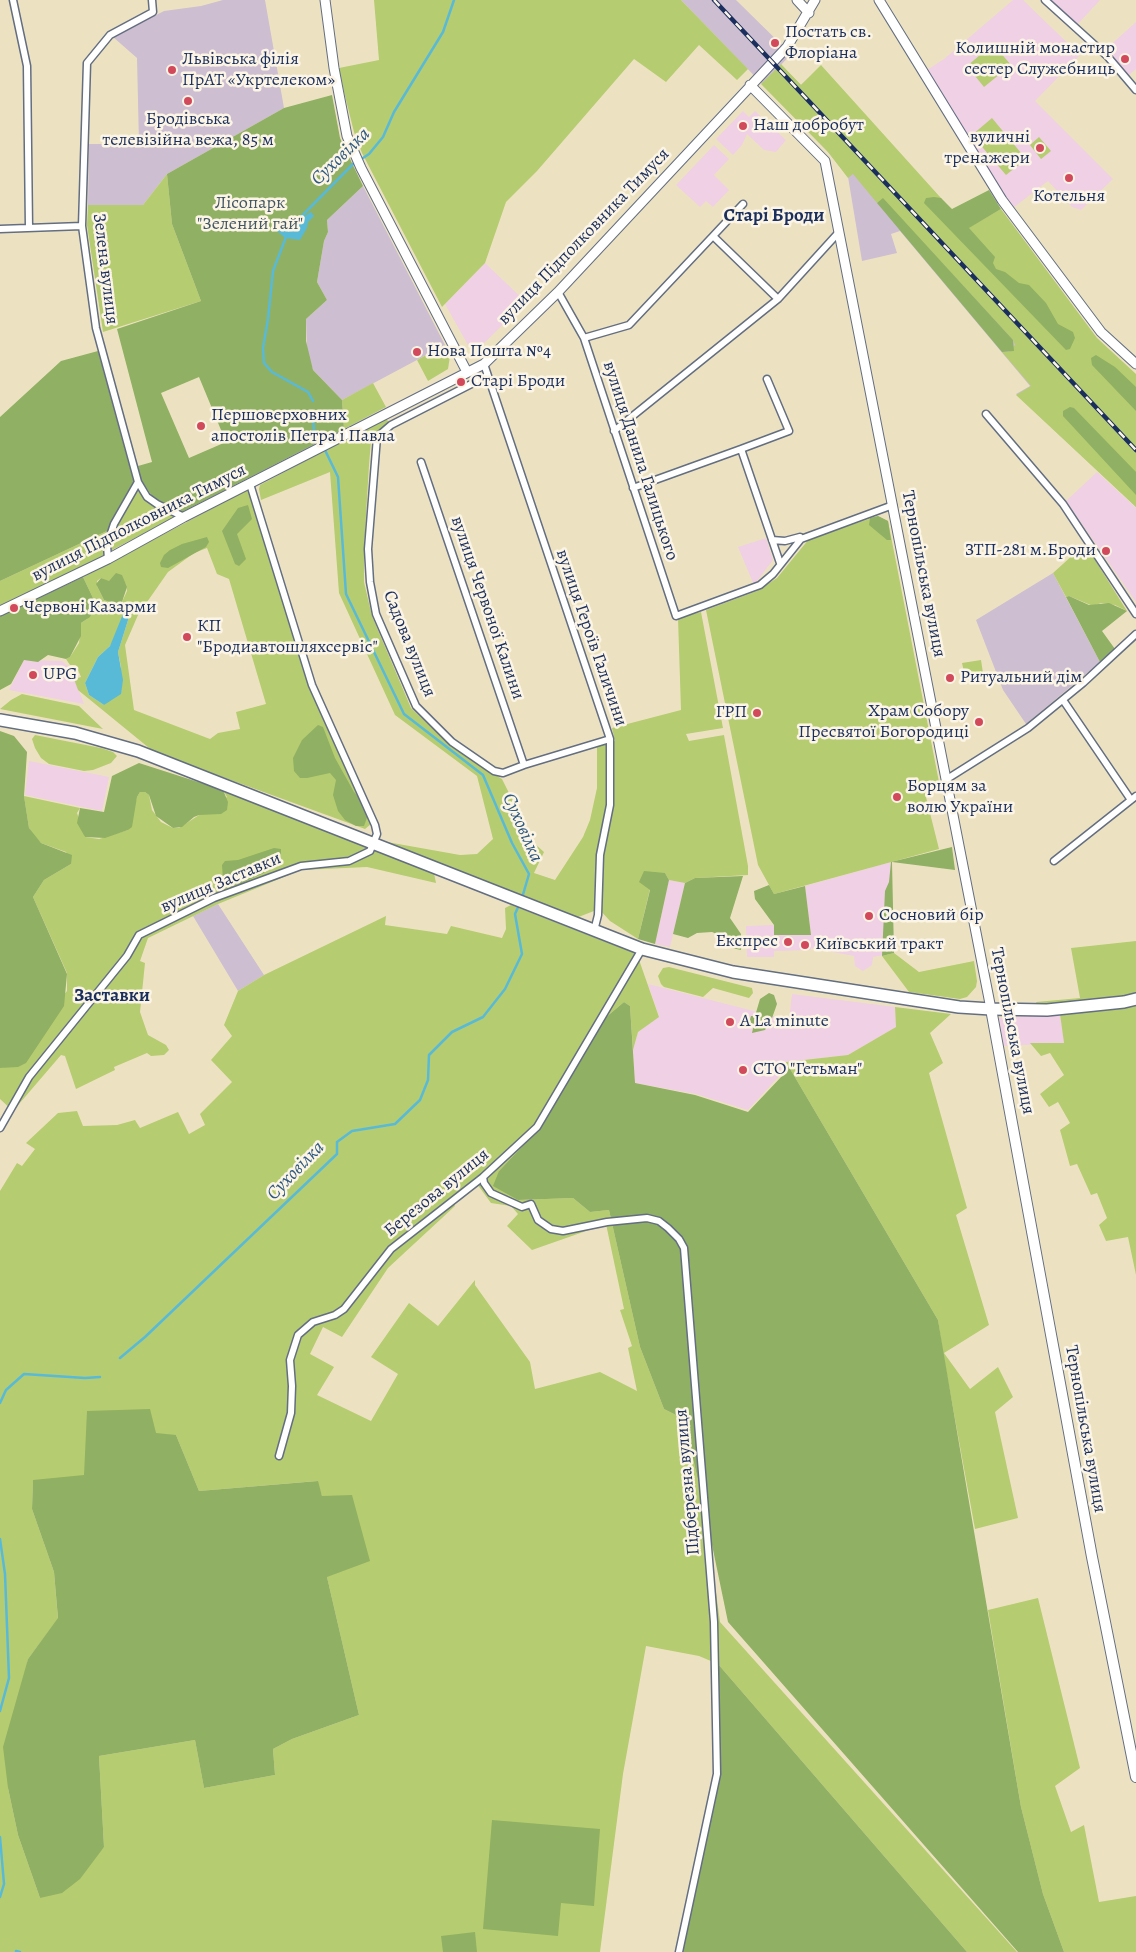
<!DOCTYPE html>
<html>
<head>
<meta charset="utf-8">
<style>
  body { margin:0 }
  canvas { display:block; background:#ece2c1 }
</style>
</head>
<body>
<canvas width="1136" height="1952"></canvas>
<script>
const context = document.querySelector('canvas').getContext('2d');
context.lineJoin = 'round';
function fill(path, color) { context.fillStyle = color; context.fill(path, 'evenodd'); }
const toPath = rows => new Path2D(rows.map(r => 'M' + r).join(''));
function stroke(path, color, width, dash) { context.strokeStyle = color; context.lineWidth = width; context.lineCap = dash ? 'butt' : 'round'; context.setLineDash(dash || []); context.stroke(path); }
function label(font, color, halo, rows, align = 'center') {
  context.font = font + ' Alegreya,serif'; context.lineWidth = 5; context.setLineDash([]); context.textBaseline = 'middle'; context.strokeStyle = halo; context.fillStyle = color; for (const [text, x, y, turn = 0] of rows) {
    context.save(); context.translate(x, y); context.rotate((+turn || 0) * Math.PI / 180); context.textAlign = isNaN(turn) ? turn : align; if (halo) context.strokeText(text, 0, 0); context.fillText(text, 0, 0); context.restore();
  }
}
const built = toPath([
  [1013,0,1023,0,1080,55,1035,101,1113,179,1081,210,1072,207,1048,181,1013,208,927,70,944,59],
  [1050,0,1100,0,1077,25],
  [1136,22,1136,69,1129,75,1106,49],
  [743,111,749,117,755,111,786,140,776,152,764,150,747,134,742,145,733,155,716,139],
  [714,145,729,159,714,175,729,190,713,207,706,201,700,207,676,185],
  [485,263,526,302,473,354,445,304],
  [1097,472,1136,508,1136,602,1066,501],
  [766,538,773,560,754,585,738,547],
  [24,660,62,661,71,669,84,704,9,690],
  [29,761,109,777,102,811,25,795],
  [891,862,894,953,873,957,872,965,863,971,855,966,854,956,811,948,811,950,774,951,774,957,747,957,746,926,774,925,774,935,811,935,805,886],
  [669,880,685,883,670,947,655,944],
  [648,984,789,1020,792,994,895,1007,896,1027,848,1055,784,1062,781,1074,748,1110,696,1094,635,1083,633,1050,638,1032,659,1016],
  [1060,1014,1064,1043,1004,1046,999,1018]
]);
const industrial = toPath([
  [223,0,265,0,284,108,167,174,143,205,88,205,89,144,139,144,137,58,113,37,164,11,201,6],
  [681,0,736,0,791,54,781,65,801,85,821,66,951,210,1136,404,1136,507,1016,394,1030,386,900,231,891,234,897,253,862,261,848,177,828,152],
  [363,186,445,345,342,400,313,370,307,352,306,319,327,300,317,282,324,241,328,232,327,220],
  [1053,573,1100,662,1026,724,1003,690,976,620],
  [218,904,264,975,238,991,193,916]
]);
const green = toPath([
  [374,0,681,0,748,69,737,80,699,45,666,82,634,59,537,171,506,202,485,263,442,307,362,153,354,132,344,92,339,68,379,60],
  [993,44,1011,65,984,87,967,66],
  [781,64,801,85,821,65,968,228,1001,209,1097,338,1136,374,1136,507,1016,395,1031,386,1002,352,1009,352,1015,345,1013,340,883,199,877,203,853,174,848,178,828,152,761,84],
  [992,118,1026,159,1006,175,972,135],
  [1039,137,1051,151,1041,159,1030,145],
  [167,174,172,224,201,301,103,332,87,225,88,205,143,205],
  [445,345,450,356,448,369,428,381,417,360],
  [373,383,386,407,344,429,342,400],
  [386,418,389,423,379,431,371,441,369,465,364,549,364,582,372,616,411,708,450,745,502,779,534,843,544,852,534,873,555,880,583,837,590,820,597,788,597,744,615,741,612,728,681,710,678,618,701,612,723,728,686,734,689,741,724,735,748,866,748,875,695,878,685,883,669,880,665,873,650,889,638,939,610,921,599,909,576,918,387,842,460,855,477,854,493,839,477,776,395,715,339,593,330,472,261,500,259,489,260,485],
  [138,488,150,503,175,517,112,550,111,544,116,525],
  [251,488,312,685,371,824,365,829,154,752,78,690,74,679,81,677,76,665,70,665,66,659,70,657,79,643,81,623,87,619,93,598,83,577],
  [207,548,217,574,229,579,266,704,236,712,240,729,218,733,210,739,134,710,125,645,138,615,168,572,194,553],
  [101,578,108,582,112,579,126,584,127,591,122,602,115,605,104,600,97,586,97,581],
  [129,617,118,652,121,667,104,705,89,695,85,683,98,657,110,646],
  [878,516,888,521,939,782,923,785,939,849,774,894,758,865,706,610,757,591,777,578,809,539],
  [109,530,105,556,0,606,0,581],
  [1085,544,1127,611,1115,605,1101,603,1093,606,1069,596,1066,597,1053,573],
  [981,660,983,673,965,676,962,663],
  [22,694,79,706,103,729,0,709,11,700],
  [35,735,101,748,113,752,117,756,111,763,93,770,84,771,49,764,41,758,35,748,32,739],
  [223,790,434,873,436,883,367,867,301,870,218,904,148,938,140,961,145,963,140,1012,148,1035,166,1045,169,1050,164,1055,151,1056,147,1053,114,1067,115,1070,76,1089,65,1056,61,1055,13,1111,0,1099,0,1068,5,1067,67,991,67,973,33,897,44,880,71,864,66,852,41,843,33,835,29,828,24,796,80,808,77,813,85,837,99,839,128,830,137,797,140,792,145,792,149,795,152,810,161,822,173,828,179,828,227,797],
  [511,905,637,954,659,1017,638,1032,633,1050,630,1006,624,1002,598,1024,543,1124,499,1171,518,1200,573,1198,590,1212,609,1210,640,1347,664,1409,684,1419,705,1511,720,1622,1017,1952,967,1952,718,1664,699,1656,646,1646,623,1774,600,1952,0,1952,0,1191,17,1163,22,1166,35,1149,26,1143,58,1113,77,1111,83,1126,117,1125,135,1120,140,1128,178,1112,189,1134,205,1125,200,1114,232,1082,211,1060,232,1036,224,1025,238,991,264,975,386,916,385,925,447,934,451,926,502,938,506,929,505,908],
  [477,1184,491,1203,511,1206,518,1214,507,1226,532,1250,606,1224,624,1309,620,1310,632,1346,628,1348,637,1391,600,1372,535,1389,530,1362,475,1285,475,1280,438,1326,409,1303,371,1357,398,1374,371,1421,317,1395,334,1367,310,1354,323,1327,342,1337,388,1268,455,1206,454,1204],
  [176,1435,199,1491,317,1481,322,1496,327,1577,359,1715,292,1739,273,1749,275,1775,204,1788,195,1740,99,1756,104,1847,40,1898,18,1835,8,1788,28,1659,58,1619,54,1572,32,1509,33,1481,84,1476],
  [1136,941,1136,995,1082,1004,1037,1004,1036,1002,1080,998,1071,948],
  [894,953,919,972,974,961,977,981,976,987,967,997,960,999,909,992,882,956],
  [669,967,752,988,753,993,749,998,713,988,703,997,664,987,661,984,658,976,663,968],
  [1136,1003,1136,1275,1128,1237,1106,1241,1099,1225,1107,1218,1097,1193,1091,1195,1077,1164,1070,1166,1060,1130,1070,1123,1058,1102,1049,1107,1040,1094,1064,1075,1050,1053,1041,1056,1030,1043,1064,1043,1060,1014],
  [895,1007,951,1014,930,1033,943,1063,929,1073,967,1208,956,1215,989,1325,944,1353,970,1389,998,1367,1013,1397,995,1412,1018,1518,975,1529,943,1353,938,1320,786,1062,848,1055,896,1027],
  [1038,1598,1080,1768,1055,1786,1071,1832,1084,1825,1099,1902,1136,1896,1136,1952,1064,1952,1043,1894,1021,1807,988,1610]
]);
const forest = toPath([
  [332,95,340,138,363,186,327,220,328,232,324,241,317,282,327,300,306,319,306,341,313,370,342,400,344,429,182,512,175,510,154,499,141,480,138,466,152,462,117,329,201,301,172,224,167,174,284,108],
  [199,377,226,442,189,458,161,393],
  [989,190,1001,209,969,228,995,257,993,263,996,269,1005,272,1019,283,1029,285,1046,303,1058,324,1073,332,1075,338,1070,349,1066,350,924,203,926,198,934,197,941,198,952,209],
  [883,198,1013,340,1014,351,1002,352,877,203],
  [98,351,134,483,109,530,0,581,0,417,61,361],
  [1096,355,1115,367,1136,387,1136,411,1092,365,1091,358],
  [1070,407,1074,408,1136,472,1136,495,1063,416,1063,411],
  [248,505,252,519,237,534,246,559,239,566,235,564,222,531,238,508],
  [878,516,888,521,891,540,887,540,869,525,870,518],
  [207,537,209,542,206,547,168,568,161,567,160,563,164,555,170,550,182,544],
  [116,573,122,575,127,587,122,602,117,605,104,600,96,584,101,578,109,581],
  [83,577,93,598,94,608,90,617,81,623,81,636,70,657,66,659,48,655,38,662,24,660,11,684,0,690,0,616],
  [1069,596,1089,605,1109,603,1127,611,1102,631,1115,649,1100,662,1066,597],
  [318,725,323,727,335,758,354,792,366,804,369,812,364,826,356,826,345,820,338,811,333,795,336,780,330,773,307,778,300,778,294,771,293,758,302,740],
  [0,731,14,736,27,752,24,796,29,828,41,843,72,855,71,864,44,880,33,897,67,974,64,1006,26,1063,18,1067,0,1068],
  [139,763,223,790,228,802,227,810,221,814,199,815,194,817,182,827,173,828,156,816,149,795,145,792,140,792,137,797,132,827,128,830,105,838,85,837,77,823,80,808,104,812,112,776],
  [952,847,955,870,892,862,894,953,882,956,885,891,889,882,891,862],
  [274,848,281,849,281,855,268,871,240,884,230,885,223,880,222,865,225,861,238,860],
  [644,871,665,873,669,880,655,944,638,939,650,890,639,882],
  [743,876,730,918,741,934,741,950,732,948,724,937,712,932,697,933,688,938,673,934,685,883,695,878],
  [769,885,774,894,805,886,811,935,774,935,774,925,755,899,754,891],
  [769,993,774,995,777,1004,771,1021,765,1030,752,1033,754,1024,749,1023,751,1016,755,1016,760,999],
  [624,1002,630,1006,635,1083,695,1095,748,1112,783,1075,786,1062,938,1320,1021,1807,1043,1894,1064,1952,1018,1952,728,1622,705,1511,684,1419,664,1409,640,1347,609,1210,590,1212,573,1198,518,1200,493,1186,499,1171,543,1124,598,1024],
  [150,1409,156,1433,176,1435,199,1491,318,1481,322,1496,352,1495,370,1561,327,1577,359,1715,292,1739,273,1749,275,1775,204,1788,195,1740,99,1756,104,1847,80,1879,62,1893,40,1898,18,1835,8,1788,3,1747,28,1659,58,1618,54,1572,32,1509,33,1480,84,1475,87,1411],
  [718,1664,967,1952,679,1952,717,1774],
  [492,1820,600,1829,594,1906,561,1903,558,1936,483,1929],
  [475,1932,477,1952,443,1952,441,1936]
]);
const water = toPath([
  [311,212,314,216,308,222,307,228,300,240,285,238,277,231,277,227,282,220,295,222],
  [130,605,132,607,129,617,118,652,123,680,121,694,104,705,89,695,85,683,98,657,110,646,123,614]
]);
const stream = toPath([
  [360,160,369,154,383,137,394,112,443,32,454,0],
  [294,224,355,162],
  [286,237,273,271,268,319,263,348,264,363,272,372,308,392,313,401],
  [313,415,314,431,322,443],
  [324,448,338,477,346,594,404,714,483,775,512,843,529,874,522,898],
  [120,1358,145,1337,337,1154,337,1142,352,1131,395,1124,420,1100,428,1080,429,1055,452,1032,483,1017,505,989,522,954,515,914,519,905],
  [0,1403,6,1390,24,1374,85,1378,100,1377],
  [0,1539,5,1574,9,1678,0,1711],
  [0,1837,4,1884,0,1897],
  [16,1951,20,1952]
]);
const street = toPath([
  [13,0,27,66,29,228],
  [152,0,153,12,110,35,87,63,82,226,96,328,138,482,147,497,157,504,184,517],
  [1045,0,1108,57,1136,90],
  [743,204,713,236,778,299],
  [0,229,82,226],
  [558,292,584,338,676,616,760,585,773,574,801,539,893,505],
  [584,338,629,325,713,236],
  [484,364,610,739,610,805,600,855,598,915,594,931],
  [487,376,391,425,377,437,368,549,370,582,376,614,416,706,452,742,494,771,503,773,524,765,610,739],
  [767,379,789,431,741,449,780,563],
  [986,414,1063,504,1136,614],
  [614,431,778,299,839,232],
  [421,462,524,765],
  [633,488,741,449],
  [772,540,785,541,800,537],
  [108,559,107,545,114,524,138,482],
  [1063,700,1131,800],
  [947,779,1028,728,1083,683,1136,634],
  [1054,861,1136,796],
  [0,1128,29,1077,127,956,139,935,214,898,301,866,349,861,370,851,377,834,375,825,312,685,250,484],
  [483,1177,484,1183,491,1193,522,1207,531,1204,538,1220,551,1229,563,1231,607,1222,647,1218,659,1221,668,1228,679,1239,684,1248,714,1622,717,1774,679,1952],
  [279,1456,291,1413,292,1386,290,1360,298,1335,313,1322,335,1315,344,1309,391,1249,483,1177,537,1127,642,949]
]);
const secondary = toPath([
  [325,0,334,68,347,136,361,168,467,372],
  [797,0,809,13],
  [879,0,1002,200,1101,332,1136,364],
  [750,85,825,161,991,1009],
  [0,611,108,559,184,517,484,364,558,292,787,47,815,0]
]);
const primary = toPath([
  [991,1009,1092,1557,1136,1777]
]);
const highway = toPath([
  [0,720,75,733,138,751,642,949,733,972,959,1007,991,1009,1047,1010,1124,1002,1136,999]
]);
const rail = toPath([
  [714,0,1136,450]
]);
const markers = [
  [775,43,5,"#d1495b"],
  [1125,59,5,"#d1495b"],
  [172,70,5,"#d1495b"],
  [188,101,5,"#d1495b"],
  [743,126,5,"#d1495b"],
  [1040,148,5,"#d1495b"],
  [1069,178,5,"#d1495b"],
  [417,352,5,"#d1495b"],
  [461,382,5,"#d1495b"],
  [201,426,5,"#d1495b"],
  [1106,551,5,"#d1495b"],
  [14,608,5,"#d1495b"],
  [187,637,5,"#d1495b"],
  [33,675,5,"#d1495b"],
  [950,678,5,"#d1495b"],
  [757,713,5,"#d1495b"],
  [979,722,5,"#d1495b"],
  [897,797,5,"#d1495b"],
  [869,916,5,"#d1495b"],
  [788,942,5,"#d1495b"],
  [805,945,5,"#d1495b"],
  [730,1022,5,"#d1495b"],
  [743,1070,5,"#d1495b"]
];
const poiNames = [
  ["Постать св.",785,33],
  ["Флоріана",785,54],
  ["Колишній монастир",1115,49,"right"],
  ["сестер Служебниць",1115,70,"right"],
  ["Львівська філія",182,60],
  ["ПрАТ «Укртелеком»",182,81],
  ["Бродівська",188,120,"center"],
  ["телевізійна вежа, 85 м",188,141,"center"],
  ["Наш добробут",753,126],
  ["вуличні",1030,138,"right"],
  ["тренажери",1030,159,"right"],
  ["Котельня",1069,197,"center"],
  ["Нова Пошта №4",427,352],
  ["Старі Броди",471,382],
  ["Першоверховних",211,416],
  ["апостолів Петра і Павла",211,437],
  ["ЗТП-281 м.Броди",1096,551,"right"],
  ["Червоні Казарми",24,608],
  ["КП",197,627],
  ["\"Бродиавтошляхсервіс\"",197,648],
  ["UPG",43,675],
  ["Ритуальний дім",960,678],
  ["Храм Собору",969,712,"right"],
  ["Пресвятої Богородиці",969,733,"right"],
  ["ГРП",747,713,"right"],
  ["Борцям за",907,787],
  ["волю України",907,808],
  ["Сосновий бір",879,916],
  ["Експрес",778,942,"right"],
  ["Київський тракт",815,945],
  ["A La minute",740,1022],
  ["СТО \"Гетьман\"",753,1070]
];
const parkNames = [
  ["Лісопарк",250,204],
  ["\"Зелений гай\"",250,225]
];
const streetNames = [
  ["вулиця Підполковника Тимуся",584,237,-46],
  ["Зелена вулиця",105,269,83],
  ["вулиця Данила Галицького",640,461,72],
  ["вулиця Підполковника Тимуся",139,523,-27],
  ["Тернопільська вулиця",923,574,79],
  ["вулиця Червоної Калини",487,608,71],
  ["вулиця Героїв Галичини",591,638,71],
  ["Садова вулиця",409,644,68],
  ["вулиця Заставки",221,883,-23],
  ["Тернопільська вулиця",1012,1031,79],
  ["Березова вулиця",437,1193,-39],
  ["Тернопільська вулиця",1085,1429,80],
  ["Підберезна вулиця",688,1482,-95]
];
const waterNames = [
  ["Суховілка",341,157,-44],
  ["Суховілка",522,828,66],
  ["Суховілка",296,1171,-46]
];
const neighbourhoodNames = [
  ["Старі Броди",774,216],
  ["Заставки",112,996]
];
fill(built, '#f0d0e4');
fill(industrial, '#cebed1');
fill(green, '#b6cc71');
fill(forest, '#90b063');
fill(water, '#58bad7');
stroke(stream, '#58bad7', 2.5);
stroke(street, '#646e81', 9);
stroke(secondary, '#646e81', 11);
stroke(primary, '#646e81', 12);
stroke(highway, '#646e81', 14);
stroke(street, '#fff', 6);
stroke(secondary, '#fff', 9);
stroke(primary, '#fff', 10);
stroke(highway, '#fff', 11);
stroke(rail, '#1b2f5e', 4.5);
stroke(rail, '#fcf5e5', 2.5, [8]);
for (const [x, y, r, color] of markers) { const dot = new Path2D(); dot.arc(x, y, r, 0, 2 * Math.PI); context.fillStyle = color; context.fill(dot); stroke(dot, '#fcf5e5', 2); }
label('18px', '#1b2f5e', '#fcf5e5', poiNames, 'left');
label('18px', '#425663', '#fcf5e5', parkNames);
label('18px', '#1b2f5e', '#fcf5e5', streetNames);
label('italic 19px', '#2d5982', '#fcf5e5', waterNames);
label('bold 19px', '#1b2f5e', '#fcf5e5', neighbourhoodNames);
</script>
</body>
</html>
